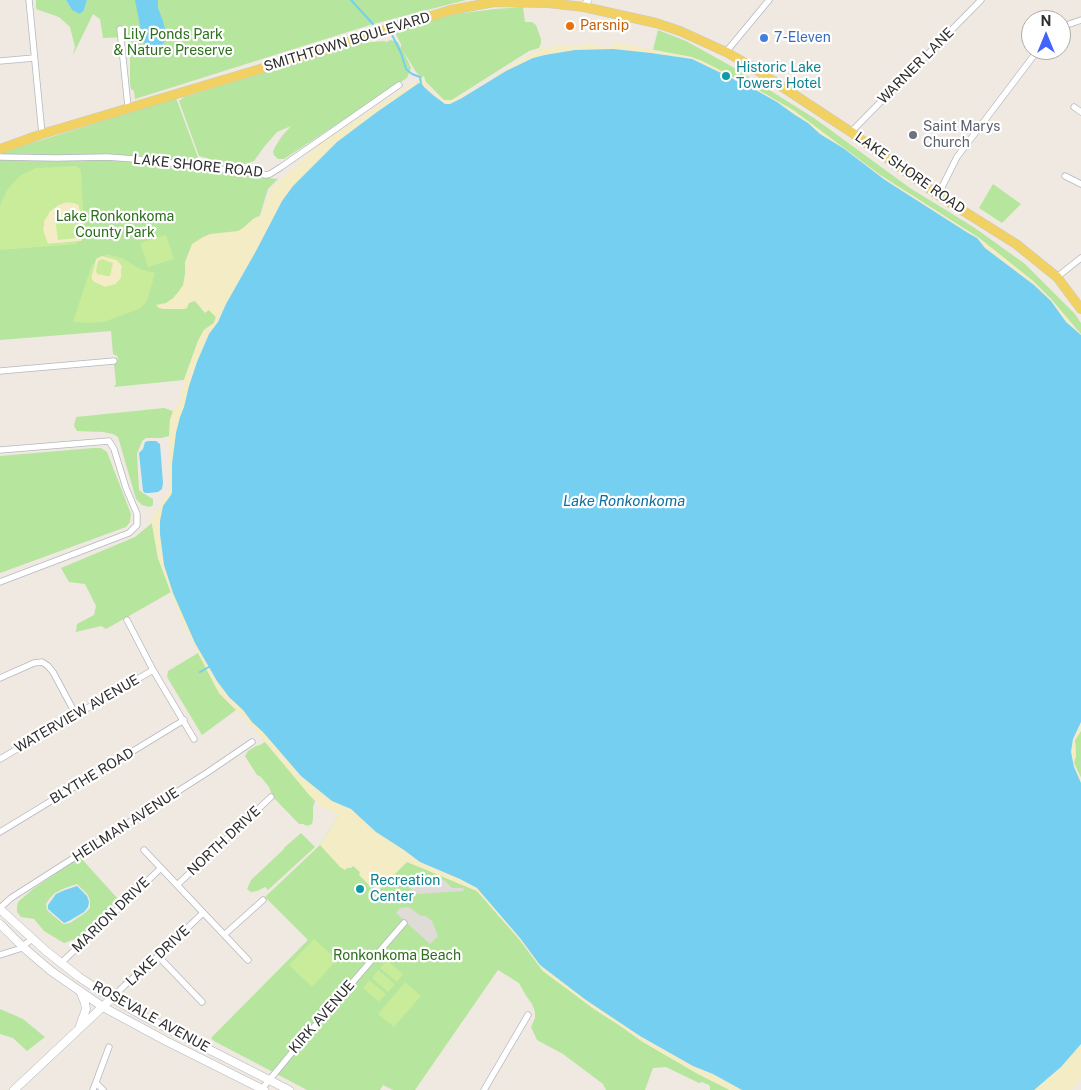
<!DOCTYPE html>
<html>
<head>
<meta charset="utf-8">
<style>
  body { margin:0 }
  #map { position:relative; width:1081px; height:1090px; overflow:hidden; background:#efe9e1; font-family:"Public Sans",sans-serif }
  canvas { display:block }
  .north { position:absolute; left:1021px; top:10px; width:50px; height:50px; box-sizing:border-box; background:#fff; border:1px solid #ababab; border-radius:50%; rotate:0deg; font-size:14px; font-weight:700; line-height:20px; text-align:center; color:#2e2e2e }
  .north::after { content:''; display:block; margin:auto; width:18px; height:22px; background:#4264fb; clip-path:polygon(50% 0,100% 100%,50% 72%,0 100%) }
</style>
</head>
<body>
<div id="map">
<canvas width="1081" height="1090"></canvas>
<div class="north">N</div>
</div>
<script>
const context = document.querySelector('canvas').getContext('2d');
context.lineJoin = 'round';
function fill(path, color) { context.fillStyle = color; context.fill(path, 'evenodd'); }
const toPath = rows => new Path2D(rows.map(r => 'M' + r).join(''));
function stroke(path, color, width, dash) { context.strokeStyle = color; context.lineWidth = width; context.lineCap = dash ? 'butt' : 'round'; context.setLineDash(dash || []); context.stroke(path); }
function label(font, color, halo, rows, align = 'center') {
  context.font = font + ' "Public Sans",sans-serif'; context.lineWidth = 4.5; context.setLineDash([]); context.textBaseline = 'middle'; context.strokeStyle = halo; context.fillStyle = color; for (const [text, x, y, turn = 0] of rows) {
    context.save(); context.translate(x, y); context.rotate((+turn || 0) * Math.PI / 180); context.textAlign = isNaN(turn) ? turn : align; if (halo) context.strokeText(text, 0, 0); context.fillText(text, 0, 0); context.restore();
  }
}
const green = toPath([
  [36,0,66,0,72,10,84,10,87,0,466,0,373,24,135,99,134,91,131,89,130,84,130,59,128,40,125,37,103,38,100,19,93,14,73,55,75,47,70,27,59,17,36,9],
  [523,7,525,22,532,22,536,25,541,39,541,43,539,48,529,51,447,103,416,72,404,52,411,68,407,78,284,159,278,159,274,155,273,152,275,147,282,136,291,126,277,132,264,147,254,161,246,164,216,161,199,156,179,101,184,97,361,43,384,41,387,42,390,40,398,42,401,48,401,44,394,31,421,23,455,14,495,9],
  [658,30,686,41,731,66,814,118,910,188,975,228,1025,264,1075,314,1081,323,1081,334,1051,299,1033,281,979,238,880,175,793,110,760,91,702,61,691,57,653,50],
  [176,98,203,171,278,179,268,189,255,231,209,310,216,317,214,323,204,330,198,341,184,380,114,387,116,384,114,364,117,362,118,359,117,356,113,354,111,331,0,340,0,153],
  [993,184,1021,204,1002,223,979,208],
  [164,408,173,411,170,420,169,436,161,438,146,438,142,441,137,454,139,490,143,493,153,499,153,505,150,507,142,505,136,499,118,437,113,434,103,432,77,431,74,426,76,417],
  [93,448,101,448,107,452,131,514,130,522,126,527,0,573,0,456],
  [152,523,158,558,171,592,106,629,101,626,76,632,77,624,94,615,96,606,85,584,69,582,61,568,135,537],
  [198,653,219,693,236,710,202,735,167,677,168,671],
  [1081,728,1081,778,1074,763,1076,755,1075,740,1080,732],
  [265,742,315,801,313,807,313,819,312,824,307,826,303,824,299,824,273,797,269,787,261,777,257,775,245,756,248,751,256,746,260,745],
  [339,814,399,858,477,891,519,939,543,971,594,1009,619,1025,643,1042,704,1077,730,1090,710,1090,710,1087,709,1085,702,1082,699,1083,666,1067,653,1068,645,1090,606,1090,603,1084,563,1054,537,1040,531,1027,535,1018,535,1012,532,1004,525,994,519,983,498,970,415,1090,393,1090,383,1085,380,1090,307,1090,214,1041,211,1038,308,940,265,897,320,845],
  [301,833,315,847,268,890,265,887,257,891,251,892,247,889,251,880,283,850,285,847],
  [80,857,118,899,80,937,64,943,44,931,34,919,21,917,17,912,17,907,18,902,33,889],
  [77,884,88,895,90,901,90,908,85,913,70,923,63,924,47,910,46,904,50,898,55,893,65,888],
  [0,1009,23,1019,45,1037,27,1051,13,1038,0,1034]
]);
const sand = toPath([
  [613,42,691,57,702,61,760,91,793,110,880,175,979,238,1033,281,1051,299,1081,335,1066,322,1051,301,1034,285,985,248,977,238,968,233,885,180,843,148,820,134,808,123,795,115,777,102,752,88,692,59,626,50,613,49,575,50,545,55,527,61,506,71,462,98,448,104,446,104,433,95,419,83,377,112,337,142,302,177,282,201,256,251,226,304,218,322,209,334,197,362,189,386,174,456,172,471,172,492,171,495,166,502,160,534,161,548,164,565,173,593,195,643,217,681,229,697,243,710,252,722,263,732,301,776,332,801,351,809,420,862,460,879,477,888,520,938,540,965,586,1000,640,1036,693,1066,713,1074,742,1090,730,1090,696,1073,643,1042,619,1025,594,1009,543,971,519,939,477,891,407,862,379,890,369,885,359,875,360,872,353,866,351,868,347,868,345,870,340,867,320,845,339,814,325,809,310,796,253,727,219,693,182,622,158,558,151,519,169,492,170,420,173,411,180,401,184,380,198,341,204,330,214,323,216,317,209,310,205,313,195,301,189,303,187,308,184,309,163,309,159,308,156,305,166,303,173,298,179,291,183,285,185,274,185,262,192,244,203,237,210,234,238,231,243,228,253,219,259,216,261,217,271,189,320,143,424,76,427,86,435,94,444,100,452,100,476,89,522,59,544,47,590,44,611,48],
  [66,202,75,203,79,205,83,230,82,239,81,241,47,244,43,230,44,221,50,211,58,205],
  [102,256,117,260,122,266,121,278,116,284,113,286,105,287,93,282,91,278,96,259],
  [1081,722,1081,731,1075,740,1076,755,1074,763,1081,778,1081,783,1074,767,1071,752,1073,739],
  [1081,1044,1081,1079,1072,1090,1034,1090,1061,1067]
]);
const pitch = toPath([
  [76,166,81,170,84,230,83,230,79,205,74,203,66,202,57,205,50,211,44,221,43,230,48,244,77,242,77,244,0,250,0,205,7,190,14,182,21,175,36,168],
  [74,215,78,217,81,233,76,238,58,240,55,218],
  [166,235,174,259,148,267,140,243],
  [106,254,122,258,140,269,155,273,147,301,142,307,136,310,104,322,91,323,73,322,92,264,95,264,91,278,94,282,105,287,116,284,121,278,122,266,117,260,105,257],
  [102,259,113,263,110,276,107,276,97,274,96,271,98,261],
  [314,939,337,960,312,987,289,965],
  [387,960,403,974,397,982,380,968],
  [378,970,395,984,388,992,372,978],
  [369,980,386,994,379,1002,363,988],
  [405,982,421,996,394,1027,378,1014]
]);
const plaza = toPath([
  [398,877,422,877,428,882,444,880,452,888,463,888,464,891,416,894],
  [409,907,421,916,426,916,432,921,438,936,430,944,396,913,400,908]
]);
const water = toPath([
  [66,0,87,0,84,10,80,14,72,10],
  [135,0,158,0,158,8,163,21,167,37,159,51,146,48,142,36],
  [613,49,651,53,692,59,752,88,777,102,795,115,808,123,820,134,843,148,885,180,968,233,977,238,985,248,1034,285,1051,301,1066,322,1081,335,1081,722,1073,739,1071,752,1074,767,1081,783,1081,1044,1061,1067,1034,1090,742,1090,713,1074,693,1066,640,1036,586,1000,540,965,520,938,477,888,460,879,420,862,404,850,376,832,351,809,332,801,301,776,263,732,252,722,243,710,229,697,217,681,195,643,173,593,164,565,160,534,160,521,163,506,171,495,172,492,172,464,176,433,180,417,184,407,189,386,197,362,209,334,218,322,226,304,256,251,282,201,293,186,337,142,377,112,419,83,422,84,424,87,433,95,445,104,450,104,462,98,506,71,533,58,545,55,575,50],
  [149,441,156,441,160,444,163,483,162,489,158,492,149,493,145,493,143,491,139,453,143,449,145,442],
  [77,886,87,896,89,902,88,907,84,912,69,921,64,923,48,909,48,905,56,894,65,890]
]);
const stream = toPath([
  [351,0,373,24],
  [392,35,401,53,406,69,412,74,420,77,421,83],
  [200,672,209,667]
]);
const minor = toPath([
  [29,0,42,134],
  [1061,27,1081,20],
  [120,29,128,107],
  [726,52,769,0],
  [0,61,34,58],
  [1074,107,1081,112],
  [851,132,981,0],
  [0,157,56,158,107,157,148,160,266,175,270,174,281,167,399,85],
  [1065,176,1081,184],
  [938,195,957,157,1038,50],
  [1057,277,1081,258],
  [0,371,114,361],
  [0,450,109,441,114,449,126,488,137,514,137,525,129,533,0,582],
  [127,620,153,670,194,739],
  [0,678,34,663,42,662,48,666,53,672,76,715],
  [0,759,153,670],
  [0,832,184,720],
  [144,850,248,960],
  [177,885,271,797],
  [0,908,11,898,208,772,252,742],
  [224,935,263,900],
  [0,955,19,949,32,939],
  [158,956,202,1002],
  [61,963,161,868],
  [112,998,125,985,158,956,203,913],
  [96,1083,103,1090],
  [93,1090,109,1047],
  [261,1090,299,1044,404,923],
  [484,1090,528,1015]
]);
const tertiary = toPath([
  [584,7,588,0]
]);
const secondary = toPath([
  [0,909,46,951,79,977,97,989,145,1017,289,1090],
  [0,924,23,947,51,971,103,1007,166,1041,264,1090],
  [80,1026,86,1009,85,1003,81,993],
  [14,1090,112,998]
]);
const primary = toPath([
  [0,149,42,134,304,56,382,31,451,10,494,2,548,3,584,7,656,23,680,31,726,52,749,65,851,132,938,195,1016,244,1057,277,1081,309]
]);
const markers = [
  [570,26,5,"#e8710a"],
  [764,38,5,"#3f7fe0"],
  [726,76,5,"#0f9aa8"],
  [913,135,5,"#6b7280"],
  [360,889,5,"#0f9aa8"]
];
const foodNames = [
  ["Parsnip",580,26]
];
const parkNames = [
  ["Lily Ponds Park",173,35],
  ["& Nature Preserve",173,51],
  ["Lake Ronkonkoma",115,217],
  ["County Park",115,233],
  ["Ronkonkoma Beach",397,956]
];
const shopNames = [
  ["7-Eleven",774,38]
];
const streetNames = [
  ["SMITHTOWN BOULEVARD",347,42,-17],
  ["WARNER LANE",916,66,-45],
  ["LAKE SHORE ROAD",198,166,6],
  ["LAKE SHORE ROAD",910,173,35],
  ["WATERVIEW AVENUE",77,714,-30],
  ["BLYTHE ROAD",92,776,-31],
  ["HEILMAN AVENUE",126,825,-33],
  ["NORTH DRIVE",224,841,-43],
  ["MARION DRIVE",111,915,-44],
  ["LAKE DRIVE",158,956,-43],
  ["ROSEVALE AVENUE",151,1017,29],
  ["KIRK AVENUE",322,1017,-49]
];
const cultureNames = [
  ["Historic Lake",736,68],
  ["Towers Hotel",736,84],
  ["Recreation",370,881],
  ["Center",370,897]
];
const worshipNames = [
  ["Saint Marys",923,127],
  ["Church",923,143]
];
const waterNames = [
  ["Lake Ronkonkoma",624,501]
];
fill(green, '#b6e59e');
fill(sand, '#f3ecc5');
fill(pitch, '#c9ec9a');
fill(plaza, '#dfdcd8');
fill(water, '#75cff0');
stroke(stream, '#75cff0', 2);
stroke(minor, '#b4b7c1', 7);
stroke(tertiary, '#b4b7c1', 8);
stroke(secondary, '#b4b7c1', 9);
stroke(primary, '#c9c9c9', 10);
stroke(minor, '#fff', 5.5);
stroke(tertiary, '#fff', 7);
stroke(secondary, '#fff', 8);
stroke(primary, '#f2d163', 9);
for (const [x, y, r, color] of markers) { const dot = new Path2D(); dot.arc(x, y, r, 0, 2 * Math.PI); context.fillStyle = color; context.fill(dot); stroke(dot, '#fff', 2); }
label('14px', '#c56008', '#fff', foodNames, 'left');
label('14px', '#2c6e1b', '#fff', parkNames);
label('14px', '#366cbe', '#fff', shopNames, 'left');
label('14px', '#2e2e2e', '#fff', streetNames);
label('14px', '#0d838f', '#fff', cultureNames, 'left');
label('14px', '#5b616d', '#fff', worshipNames, 'left');
label('italic 15px', '#0d6fa3', '#fff', waterNames);
</script>
</body>
</html>
